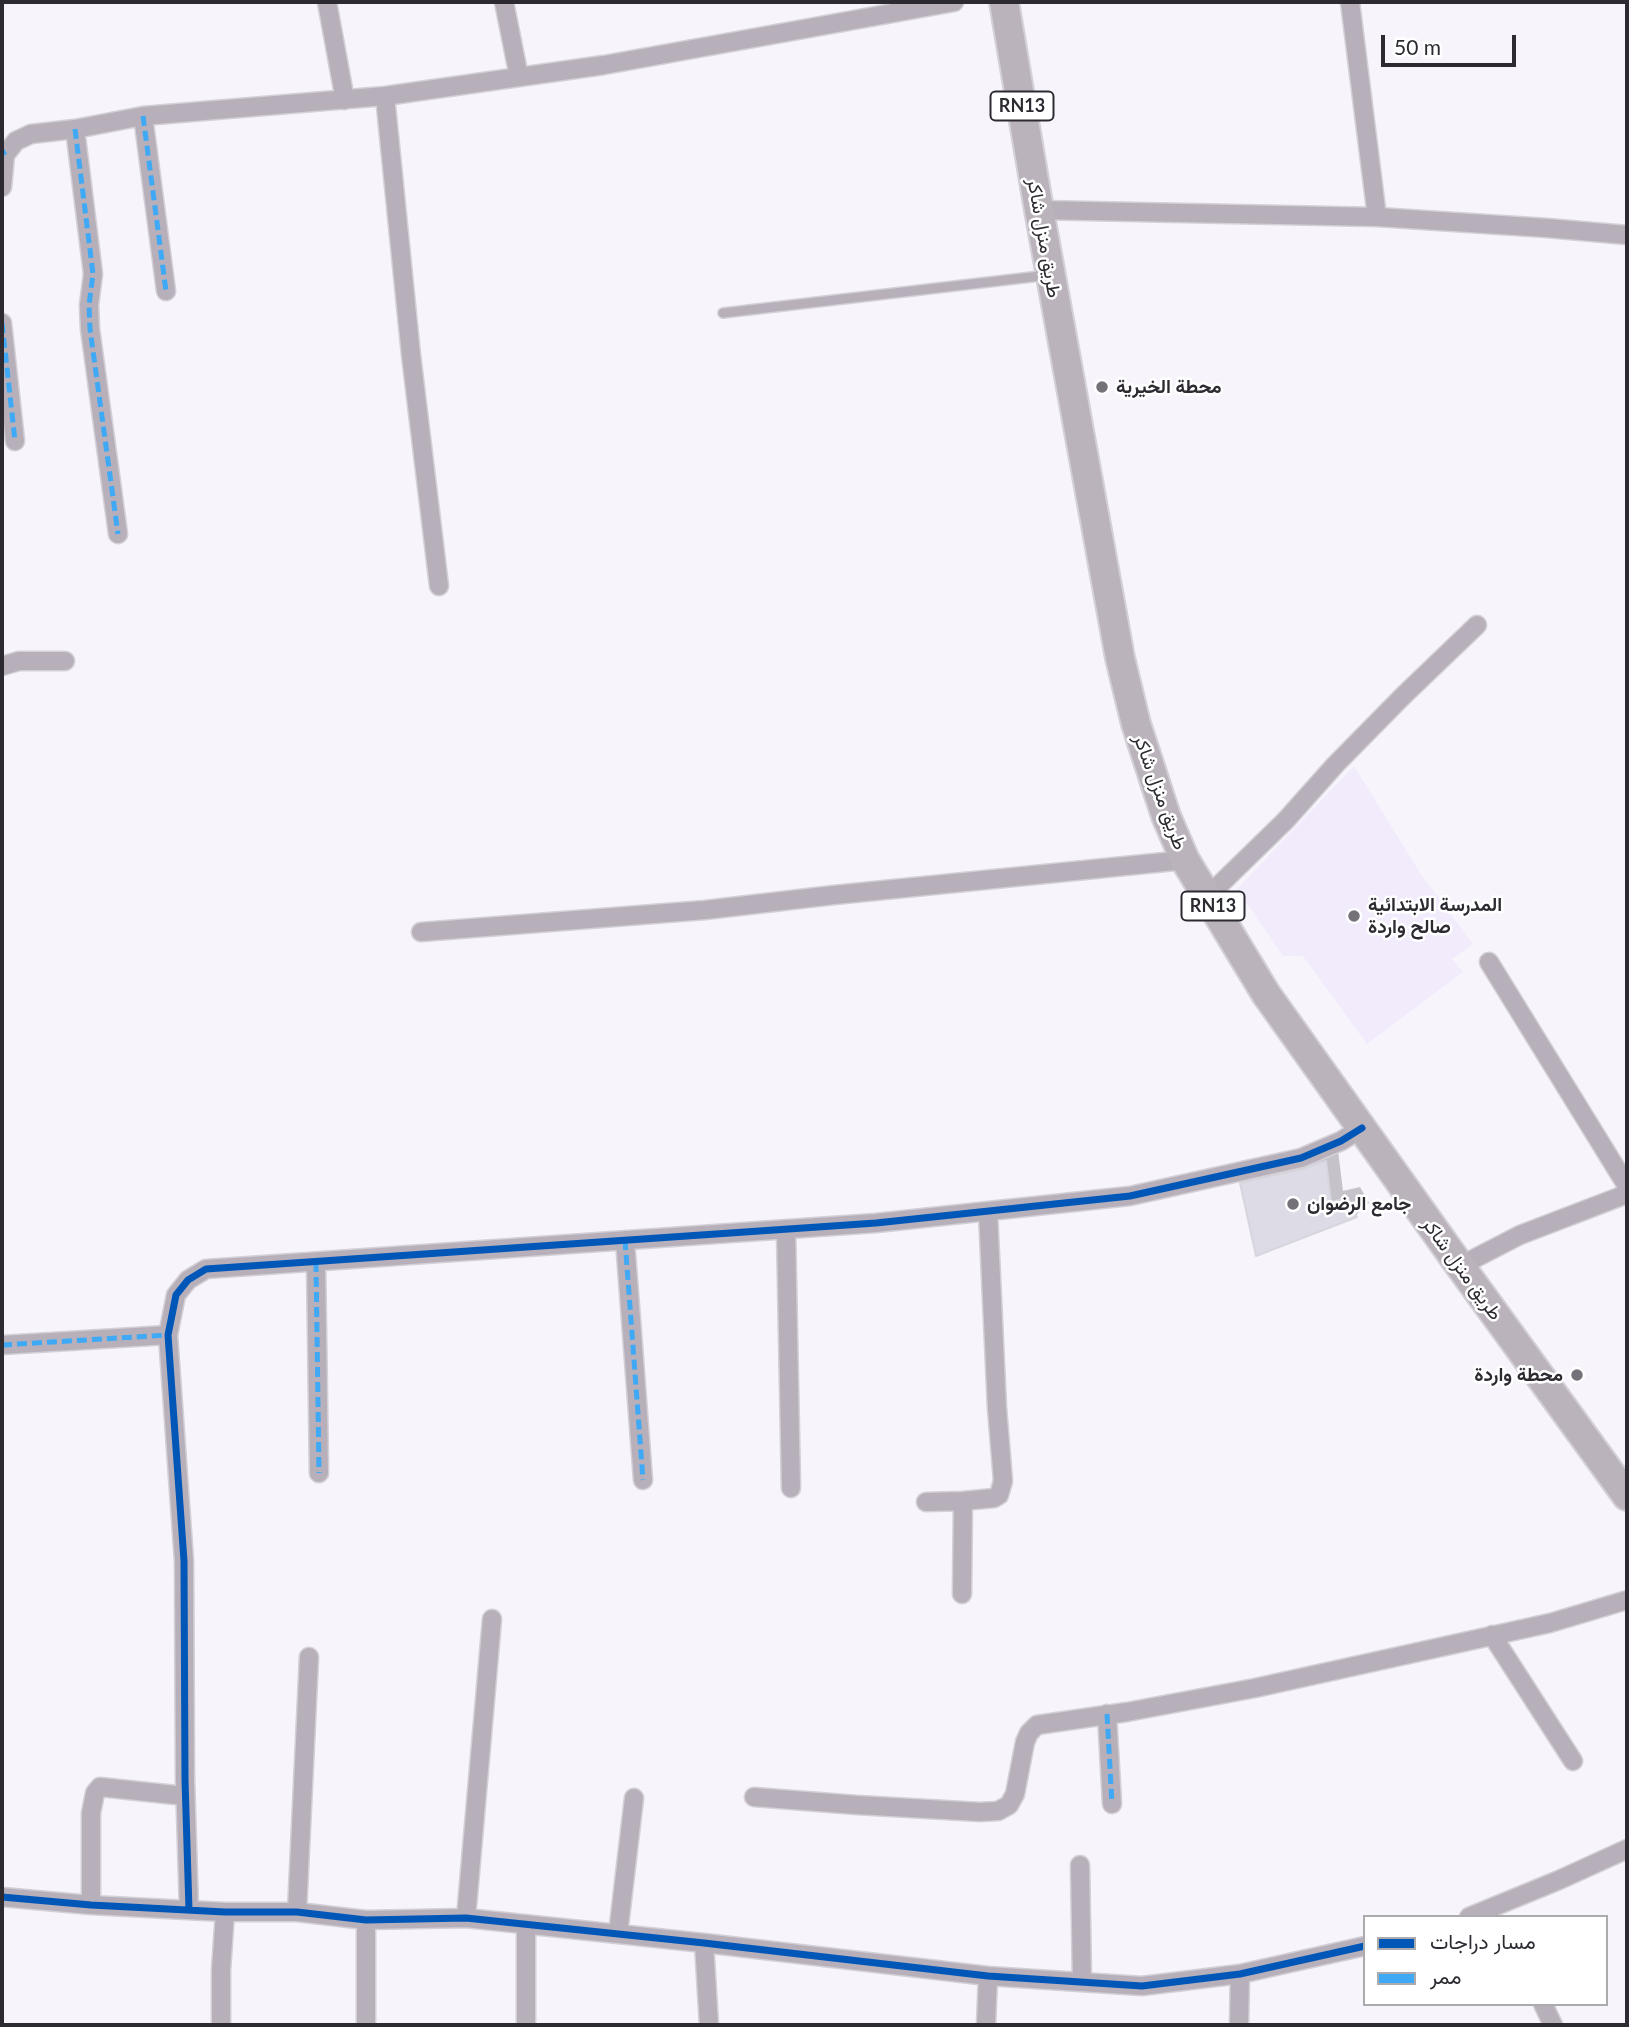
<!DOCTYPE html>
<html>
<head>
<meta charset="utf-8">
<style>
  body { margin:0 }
  #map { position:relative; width:1629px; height:2027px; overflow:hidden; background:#f7f4fc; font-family:Lato,Vazirmatn,sans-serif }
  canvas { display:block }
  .frame { position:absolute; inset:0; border:4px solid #2d2a32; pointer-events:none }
  .legend { position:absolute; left:1363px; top:1915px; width:245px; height:91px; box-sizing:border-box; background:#fff; border:2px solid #abaaad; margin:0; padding:9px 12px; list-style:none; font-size:21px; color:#2d2a32 }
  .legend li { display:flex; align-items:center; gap:14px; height:35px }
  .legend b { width:35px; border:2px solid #abaaad }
  .scale { position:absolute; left:1381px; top:35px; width:135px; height:32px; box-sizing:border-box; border:4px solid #2d2a32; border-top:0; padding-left:9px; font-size:21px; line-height:24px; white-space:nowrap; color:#2d2a32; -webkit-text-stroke:5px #fff; paint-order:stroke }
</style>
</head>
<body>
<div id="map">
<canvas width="1629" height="2027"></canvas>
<div class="frame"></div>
<ul class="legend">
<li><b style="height:9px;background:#0057b8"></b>مسار دراجات</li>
<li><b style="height:9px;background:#3fa9f5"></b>ممر</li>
</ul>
<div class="scale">50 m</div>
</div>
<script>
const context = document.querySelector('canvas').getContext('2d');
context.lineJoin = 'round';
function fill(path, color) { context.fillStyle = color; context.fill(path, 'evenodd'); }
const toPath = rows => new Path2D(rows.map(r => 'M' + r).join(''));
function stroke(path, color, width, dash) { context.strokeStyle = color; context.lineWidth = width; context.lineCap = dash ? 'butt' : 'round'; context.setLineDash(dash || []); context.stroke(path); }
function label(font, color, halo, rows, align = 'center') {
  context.font = font + ' Lato,Vazirmatn,sans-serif'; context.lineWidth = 5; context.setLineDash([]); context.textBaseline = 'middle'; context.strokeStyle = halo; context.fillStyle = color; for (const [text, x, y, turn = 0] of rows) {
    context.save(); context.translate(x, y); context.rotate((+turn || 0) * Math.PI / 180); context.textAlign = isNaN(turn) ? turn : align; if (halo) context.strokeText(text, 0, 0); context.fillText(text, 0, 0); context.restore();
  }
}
const built = toPath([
  [1354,766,1422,876,1473,944,1452,959,1463,972,1367,1044,1303,956,1283,956,1237,889]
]);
const shadow = toPath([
  [1338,1150,1343,1191,1360,1187,1369,1203,1356,1215,1257,1254,1242,1184,1255,1171]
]);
const building = toPath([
  [1326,1161,1331,1202,1348,1198,1357,1217,1256,1256,1240,1183,1303,1169,1326,1161]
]);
const lane = toPath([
  [723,313,1049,275]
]);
const street = toPath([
  [327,2,345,100],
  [504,2,519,77],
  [1350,2,1377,217],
  [385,96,411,355,439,586],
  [143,116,166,291],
  [75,129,93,274,89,305,90,329,118,534],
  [2,187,5,155,16,141,31,134,75,129,143,116,385,96,604,65,954,2],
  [1039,210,1377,217,1547,228,1627,235],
  [2,323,15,441],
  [2,666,19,661,65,661],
  [1207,897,1286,820,1336,764,1403,696,1477,625],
  [421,932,705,910,834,895,1185,860],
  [1489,962,1627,1186],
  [786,1229,791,1488],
  [625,1240,643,1480],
  [316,1262,319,1473],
  [1460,1266,1520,1235,1627,1194],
  [2,1345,168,1335],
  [926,1502,963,1501],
  [962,1594,963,1501,994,1498,999,1495,1003,1481,997,1408,988,1212],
  [1492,1635,1573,1761],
  [1107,1714,1112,1804],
  [754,1797,857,1805,980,1812,998,1811,1009,1805,1015,1794,1025,1742,1029,1733,1037,1725,1127,1712,1255,1688,1550,1623,1627,1600],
  [1080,1865,1082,1982],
  [2,1897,91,1905,225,1912,297,1912,366,1920,466,1918,704,1943,988,1976,1142,1986,1240,1974,1365,1946],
  [91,1905,91,1813,95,1793,100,1787,185,1796],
  [189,1910,185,1780,184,1561,168,1335,176,1295,188,1280,206,1269,876,1223,1130,1196,1301,1158,1341,1141,1362,1128],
  [297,1912,309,1657],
  [1469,1917,1559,1880,1627,1849],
  [466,1918,492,1619],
  [618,1934,634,1798],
  [704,1943,709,2025],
  [1543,2004,1553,2025],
  [221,2025,221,1970,225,1912],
  [366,2025,366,1920],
  [526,2025,526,1924],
  [986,2025,988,1976],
  [1239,2025,1240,1974]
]);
const primary = toPath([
  [1004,2,1039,210,1120,658,1136,724,1166,816,1185,860,1266,994,1460,1266,1627,1496]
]);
const quiet = toPath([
  [143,116,166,291],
  [75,129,93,274,89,305,90,329,118,534],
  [2,150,5,155],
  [2,323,15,441],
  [625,1240,643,1480],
  [316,1262,319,1473],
  [2,1345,168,1335],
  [1107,1714,1112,1804]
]);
const cycleway = toPath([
  [2,1897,91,1905,225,1912,297,1912,366,1920,466,1918,704,1943,988,1976,1142,1986,1240,1974,1365,1946],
  [189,1910,185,1780,184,1561,168,1335,176,1295,188,1280,206,1269,876,1223,1130,1196,1301,1158,1341,1141,1362,1128]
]);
const markers = [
  [1102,387,7,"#747179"],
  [1354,916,7,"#747179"],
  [1293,1204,7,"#747179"],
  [1577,1375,7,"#747179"]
];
const shields = [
  [1022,106,63],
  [1213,906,63]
];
const shieldNames = [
  ["RN13",1022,106],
  ["RN13",1213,906]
];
const streetNames = [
  ["طريق منزل شاكر",1044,238,80],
  ["طريق منزل شاكر",1160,792,70],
  ["طريق منزل شاكر",1462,1269,54]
];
const poiNames = [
  ["محطة الخيرية",1116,387],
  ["المدرسة الابتدائية",1368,905],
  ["صالح واردة",1368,927],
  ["جامع الرضوان",1307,1204],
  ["محطة واردة",1563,1375,"right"]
];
fill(built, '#f1ebfb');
fill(shadow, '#0003');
fill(building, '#dddce6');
stroke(building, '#d7d6de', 2);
stroke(lane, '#d3d0d7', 12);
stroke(street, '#d3d0d7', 21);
stroke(primary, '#d3d0d7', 32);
stroke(lane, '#b7b0ba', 9);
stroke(street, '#b7b0ba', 18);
stroke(primary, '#bbb3bc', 28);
stroke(quiet, '#3fa9f5', 5, [10, 5]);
stroke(cycleway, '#0057b8', 7);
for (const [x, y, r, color] of markers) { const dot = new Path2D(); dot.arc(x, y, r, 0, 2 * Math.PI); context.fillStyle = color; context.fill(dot); stroke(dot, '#fff', 2.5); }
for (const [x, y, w] of shields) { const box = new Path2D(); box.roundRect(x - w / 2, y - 14.5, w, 29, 5); context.fillStyle = '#fff'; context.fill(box); stroke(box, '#2d2a32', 2); }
label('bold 18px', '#2d2a32', null, shieldNames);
label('19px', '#2d2a32', '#fff', streetNames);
label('bold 19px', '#2d2a32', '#fff', poiNames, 'left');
</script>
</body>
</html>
